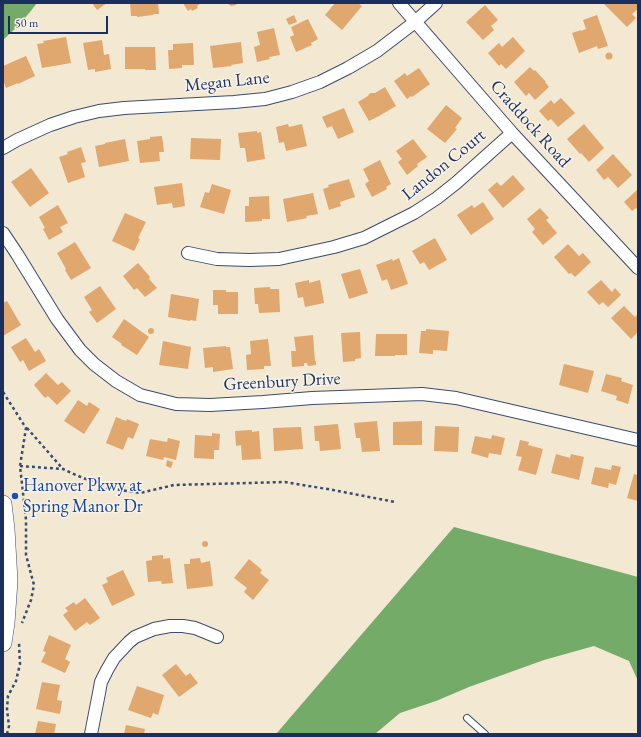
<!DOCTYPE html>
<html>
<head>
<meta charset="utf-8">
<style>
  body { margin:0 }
  #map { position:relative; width:641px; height:737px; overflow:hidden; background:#f3e8d1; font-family:"EB Garamond",serif }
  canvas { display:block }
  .frame { position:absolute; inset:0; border:4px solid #1b2f5e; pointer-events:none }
  .scale { position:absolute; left:8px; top:16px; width:100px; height:18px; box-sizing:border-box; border:2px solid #1b2f5e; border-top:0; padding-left:5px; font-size:12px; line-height:14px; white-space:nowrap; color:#1b2f5e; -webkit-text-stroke:3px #f7f3e8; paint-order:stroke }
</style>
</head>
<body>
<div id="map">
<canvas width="641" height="737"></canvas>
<div class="frame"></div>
<div class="scale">50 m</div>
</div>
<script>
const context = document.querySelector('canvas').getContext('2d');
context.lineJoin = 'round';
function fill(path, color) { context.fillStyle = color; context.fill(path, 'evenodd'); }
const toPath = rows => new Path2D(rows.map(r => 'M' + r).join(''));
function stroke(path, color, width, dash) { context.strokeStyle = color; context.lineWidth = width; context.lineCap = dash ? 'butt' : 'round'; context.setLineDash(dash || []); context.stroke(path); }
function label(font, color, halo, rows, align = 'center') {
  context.font = font + ' "EB Garamond",serif'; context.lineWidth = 3; context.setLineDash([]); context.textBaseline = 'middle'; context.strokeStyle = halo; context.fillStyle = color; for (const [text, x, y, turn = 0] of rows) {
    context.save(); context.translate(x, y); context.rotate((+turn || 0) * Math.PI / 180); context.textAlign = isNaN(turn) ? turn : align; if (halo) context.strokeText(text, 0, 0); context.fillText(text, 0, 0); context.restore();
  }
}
const forest = toPath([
  [3,3,37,3,30,12,16,28,3,40],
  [454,527,638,577,638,681,629,661,594,646,544,660,469,687,436,701,400,713,375,734,276,734]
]);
const building = toPath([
  [92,3,107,3,97,10],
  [130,3,158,3,159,14,153,14,153,15,137,17,137,16,131,16],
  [183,3,201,3,197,6,198,8,192,11,191,9,188,11],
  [228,3,237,3,236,5,231,6,228,4],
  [335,3,358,3,362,6,342,30,325,15],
  [603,3,638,3,638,9,632,14,636,18,627,27],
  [485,5,498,20,491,26,494,30,483,40,466,22],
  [294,15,297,22,289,25,286,19],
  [597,15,608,46,598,49,597,46,579,53,572,33,581,30,581,31,586,29,583,20],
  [308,19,318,39,311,43,312,45,296,52,290,37,294,35,291,27],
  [274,28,280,55,269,57,270,59,257,62,254,47,260,45,257,32],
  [66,37,71,63,42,68,37,44,44,43,43,41],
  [513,37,525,51,506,69,501,64,499,66,488,53,499,43,502,47],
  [102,40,104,55,109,54,111,69,95,72,95,69,88,70,83,43],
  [241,42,243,63,231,65,232,66,213,68,210,46],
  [193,43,194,65,182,65,182,68,169,69,168,50,173,50,173,44],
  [125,47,155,47,156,70,145,70,145,69,125,69],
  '605.5 56a3.5 3.5 0 1 1 7 0a3.5 3.5 0 1 1-7 0Z',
  [26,56,35,76,18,84,18,83,6,88,3,80,3,66],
  [530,67,534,71,535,70,546,82,545,82,549,87,535,100,529,93,526,96,514,82],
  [419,68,430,84,412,97,411,96,407,99,394,81,405,73,407,76],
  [385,87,396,106,379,116,369,121,358,102,368,96,369,94,371,93,375,93],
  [561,98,575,113,558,127,551,119,548,121,539,111,551,100,554,104],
  [446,105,462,118,455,128,457,129,445,143,427,129],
  [344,108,354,132,338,139,332,126,327,128,322,117],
  [288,124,289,127,302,124,307,146,286,151,284,142,279,143,276,127],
  [584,124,604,148,589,162,581,153,580,154,567,139],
  [257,131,257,133,261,132,265,159,247,162,245,148,240,148,238,133],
  [162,136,164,152,159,152,160,161,140,163,137,141,150,139,150,137],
  [191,138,221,139,220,160,190,159],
  [125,139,129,161,99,167,95,146,105,144,105,143],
  [413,139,427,157,417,164,418,166,407,175,398,162,402,159,396,151],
  [81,147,86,162,81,163,85,177,68,183,59,157,68,154,67,152],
  [613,154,632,175,618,188,608,177,604,180,596,170],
  [380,160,391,184,386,187,387,189,372,197,365,184,369,181,363,169],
  [31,168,49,193,30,207,11,182],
  [513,175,525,189,503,208,488,190,497,182,501,186],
  [349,179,355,197,340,202,341,206,329,210,323,189,329,187,328,185],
  [182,183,185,206,173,208,172,203,157,205,154,187],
  [212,184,231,190,224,214,200,207,205,192,209,193],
  [638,189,638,210,636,208,632,211,624,202],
  [313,193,318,214,306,216,307,218,287,222,283,199],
  [269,196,270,219,262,219,262,221,245,222,245,206,249,206,249,197],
  [483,202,494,219,471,235,457,215,472,205,474,208],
  [58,205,68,223,60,227,63,232,49,240,43,229,45,228,39,217],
  [540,208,549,218,546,220,557,233,543,245,532,232,535,229,527,219],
  [125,213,146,222,138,238,140,239,134,251,112,241],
  [435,238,447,260,429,270,424,262,420,264,412,251],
  [75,242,91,268,71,280,65,270,66,269,57,253],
  [568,244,579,256,583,253,591,262,575,277,571,273,569,274,554,257],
  [399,258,408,284,391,290,387,279,382,281,376,265,392,259,393,261],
  [138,263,150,277,149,279,157,288,145,297,137,288,134,290,123,276],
  [360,269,368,293,349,299,341,274],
  [309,280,309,283,320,280,324,303,305,307,303,297,298,298,295,283],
  [601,280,612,292,615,288,621,295,608,307,603,302,599,305,587,292],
  [100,286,116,309,97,323,89,312,92,310,84,297],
  [270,287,270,289,279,289,280,312,259,313,258,304,255,304,254,288],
  [213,290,226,290,226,292,238,292,238,314,218,314,218,305,213,305],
  [171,294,199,299,196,321,190,320,190,321,168,317],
  [7,301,21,325,3,336,3,303],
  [624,306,635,317,638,314,638,332,631,339,611,318],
  [124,319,149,337,137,355,121,345,122,344,112,337],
  '148 331a3 3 0 1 1 6 0a3 3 0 1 1-6 0Z',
  [426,329,449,331,447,351,433,350,433,354,419,353,421,331,426,331],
  [360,332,361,358,355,359,355,361,343,362,341,333],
  [376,334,407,334,407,355,395,355,395,356,375,356],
  [313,335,315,361,316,361,316,365,308,366,307,363,304,363,304,366,292,367,291,351,296,351,294,337],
  [26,338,35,352,39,349,46,361,29,371,23,360,20,362,11,347],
  [268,339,271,366,264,366,264,369,247,370,246,355,251,354,250,341],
  [163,341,191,347,188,369,159,365],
  [226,346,226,347,230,347,233,369,213,372,213,367,205,368,203,348],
  [564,364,594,371,588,393,559,385],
  [46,373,58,385,62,382,71,391,57,405,48,396,45,398,34,385],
  [606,374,622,378,621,381,633,385,628,404,616,400,617,396,601,391],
  [78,400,87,406,89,402,100,409,84,434,64,421],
  [116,417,126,421,127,419,139,424,133,439,128,437,123,450,106,443],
  [377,421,380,451,362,452,360,438,356,438,354,423],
  [422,421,422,445,393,445,393,422],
  [338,424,341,449,320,451,319,441,315,441,314,426],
  [435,426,459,427,458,452,434,451],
  [301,427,303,449,274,451,273,428],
  [252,430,252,432,259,431,261,459,242,460,241,445,236,446,235,431],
  [212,433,220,434,219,450,214,450,214,459,194,458,195,435,212,436],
  [492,435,505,438,501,455,489,453,488,458,471,453,475,436,491,439],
  [168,438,180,441,176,460,164,457,163,460,146,456,150,439,167,442],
  [520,440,529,442,528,445,543,449,536,475,518,470,522,457,516,456],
  [556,454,570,458,571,454,584,457,579,480,551,473],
  [167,460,173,462,171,468,166,466],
  [612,465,621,467,616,485,609,483,608,488,591,484,595,467,611,470],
  [634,474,638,475,638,501,627,498],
  '202 544a3 3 0 1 1 6 0a3 3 0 1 1-6 0Z',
  [163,555,163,559,170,558,173,583,162,584,161,581,148,582,146,561,152,560,152,556],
  [200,558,201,563,210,561,213,586,187,589,184,564,190,564,190,559],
  [249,559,262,570,260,573,269,580,253,600,244,592,247,588,234,578],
  [123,570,135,595,112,606,102,585,108,582,106,578],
  [85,598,100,618,90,625,87,622,75,631,63,615,68,611,65,608,74,602,76,605],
  [49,635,71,645,65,659,70,662,65,673,41,662,46,652,43,651],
  [176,664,186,676,190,673,198,683,179,697,162,675],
  [42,682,60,685,57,700,62,701,60,714,36,709],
  [137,686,164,695,158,715,153,713,151,718,128,710],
  [38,721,56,724,54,734,35,734],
  [126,725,145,729,144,734,124,734]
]);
const path = toPath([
  [3,392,26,428,20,466,26,520,26,555,34,585,31,600,22,623],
  [27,428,63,469],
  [20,466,63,469,76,475,108,488,140,493,174,485,285,482,333,490,395,502],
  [7,734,9,726,7,709,8,696,16,681,20,664,19,643]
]);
const lane = toPath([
  [467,718,485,734]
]);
const street = toPath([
  [399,3,512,133,638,268],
  [3,148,17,140,50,125,74,117,99,111,124,108,234,102,265,99,292,92,320,82,348,68,377,51,415,22,436,3],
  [3,233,17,254,57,319,80,350,94,364,116,381,140,395,176,404,210,405,263,402,312,398,422,394,456,398,638,440],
  [188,253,217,259,249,260,279,259,334,247,364,238,414,213,437,198,456,183,512,133],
  [91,734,99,693,101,682,107,670,114,658,129,642,135,637,154,629,170,626,183,626,195,628,217,637]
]);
const secondary = toPath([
  [3,504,6,529,9,581,6,623,3,643]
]);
const markers = [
  [15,496,4,"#1a4fb4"]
];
const streetNames = [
  ["Megan Lane",227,82,-6],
  ["Craddock Road",530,124,48],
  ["Landon Court",444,165,-39],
  ["Greenbury Drive",282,382,-3]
];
const transitNames = [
  ["Hanover Pkwy at",23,486],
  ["Spring Manor Dr",23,507]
];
fill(forest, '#74ab69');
fill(building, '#e0a76f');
stroke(lane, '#3b4b6f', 8);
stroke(street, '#3b4b6f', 14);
stroke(secondary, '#3b4b6f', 18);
stroke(path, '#3b4b6f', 2.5, [3, 3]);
stroke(lane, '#fff', 6);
stroke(street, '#fff', 12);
stroke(secondary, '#fff', 17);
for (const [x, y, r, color] of markers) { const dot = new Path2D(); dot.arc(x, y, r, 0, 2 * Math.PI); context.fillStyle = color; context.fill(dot); stroke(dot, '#f7f3e8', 1.5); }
label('18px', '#1b2f5e', '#f7f3e8', streetNames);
label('18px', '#164399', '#f7f3e8', transitNames, 'left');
</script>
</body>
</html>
